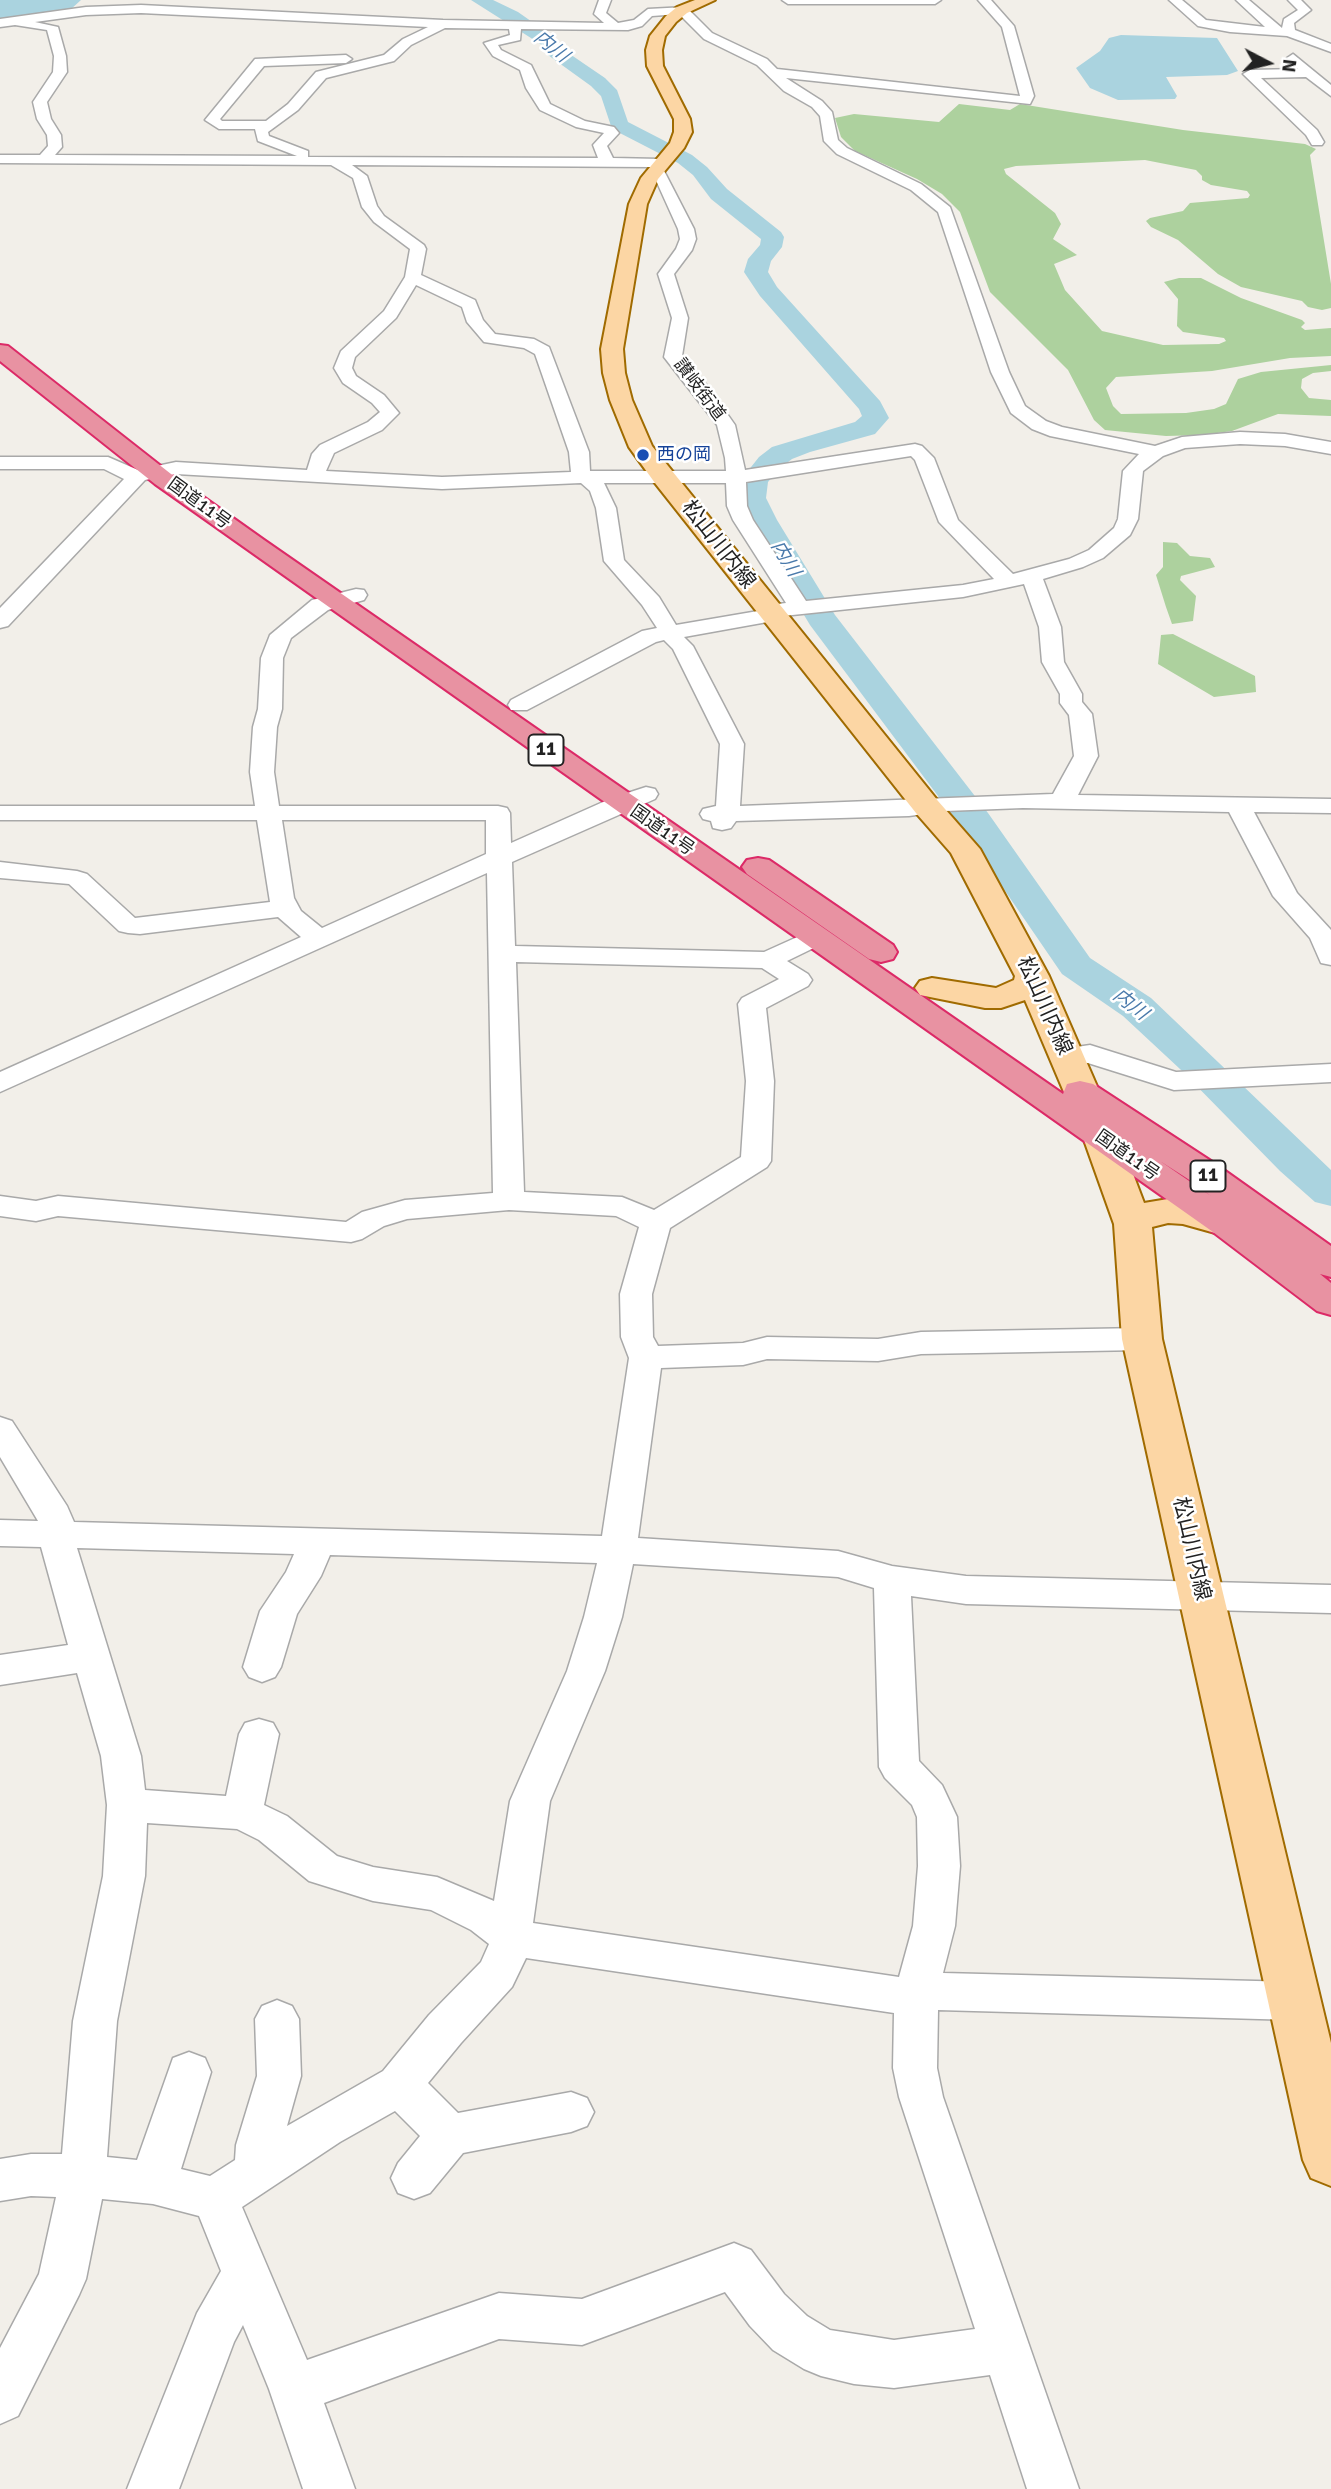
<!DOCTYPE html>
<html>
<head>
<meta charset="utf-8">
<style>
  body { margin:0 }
  #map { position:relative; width:1331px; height:2489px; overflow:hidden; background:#f2efe9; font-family:Signika,sans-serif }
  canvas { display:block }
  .north { position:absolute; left:1233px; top:28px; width:70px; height:70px; -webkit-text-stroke:5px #fff; paint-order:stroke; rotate:97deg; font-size:19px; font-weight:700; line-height:28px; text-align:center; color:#222 }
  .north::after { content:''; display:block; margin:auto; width:24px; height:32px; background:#222; clip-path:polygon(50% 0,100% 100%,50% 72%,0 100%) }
</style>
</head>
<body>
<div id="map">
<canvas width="1331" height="2489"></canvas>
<div class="north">N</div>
</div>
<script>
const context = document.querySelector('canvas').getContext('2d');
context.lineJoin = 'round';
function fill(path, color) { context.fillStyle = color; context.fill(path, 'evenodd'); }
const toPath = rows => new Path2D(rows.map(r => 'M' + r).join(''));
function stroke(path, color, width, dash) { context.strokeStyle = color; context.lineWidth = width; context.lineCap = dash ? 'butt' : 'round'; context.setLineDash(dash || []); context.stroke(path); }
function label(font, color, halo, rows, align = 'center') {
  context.font = font + ' Signika,"Noto Sans JP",sans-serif'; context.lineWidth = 5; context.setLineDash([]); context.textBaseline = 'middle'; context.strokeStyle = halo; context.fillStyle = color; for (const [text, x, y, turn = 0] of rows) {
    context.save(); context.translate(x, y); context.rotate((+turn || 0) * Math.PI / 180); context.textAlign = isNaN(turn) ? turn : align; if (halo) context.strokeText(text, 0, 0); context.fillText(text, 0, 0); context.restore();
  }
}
const forest = toPath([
  [959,104,1010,110,1020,104,1183,130,1305,144,1316,149,1310,155,1331,284,1331,308,1322,310,1308,307,1302,301,1241,287,1218,274,1178,240,1151,227,1146,221,1150,218,1183,211,1190,203,1248,198,1250,195,1247,191,1211,185,1202,180,1202,176,1196,170,1145,160,1016,166,1004,169,1006,174,1055,213,1061,224,1053,239,1077,255,1054,264,1065,290,1102,331,1163,345,1219,344,1226,341,1224,338,1183,332,1177,326,1178,299,1164,282,1179,278,1201,278,1241,298,1302,320,1305,323,1301,327,1305,330,1331,328,1331,356,1290,358,1212,371,1116,377,1106,388,1113,406,1121,414,1186,413,1214,409,1226,404,1238,379,1261,372,1331,365,1331,371,1313,373,1302,379,1301,388,1309,398,1331,400,1331,416,1278,414,1232,431,1203,435,1166,436,1105,430,1094,420,1068,370,990,292,960,212,942,194,917,179,855,151,841,137,835,118,854,114,939,122],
  [1163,542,1177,543,1190,556,1210,558,1215,567,1181,576,1180,580,1196,596,1193,621,1172,624,1166,607,1156,575,1163,567],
  [1173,634,1255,676,1256,692,1214,697,1158,664,1161,635]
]);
const water = toPath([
  [0,0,81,0,70,10,0,19],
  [1121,35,1217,38,1238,71,1227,75,1166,77,1177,96,1175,99,1118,100,1090,88,1076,68,1100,51,1109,38]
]);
const river = toPath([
  [471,0,493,0,518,12,555,38,561,48,605,78,617,90,628,122,692,155,707,167,727,189,781,232,784,237,782,247,771,261,768,272,777,287,880,401,889,418,875,434,810,452,792,459,779,469,768,482,766,498,777,520,835,615,988,813,1090,958,1151,998,1331,1170,1331,1206,1315,1202,1280,1171,1180,1069,1123,1016,1062,974,962,828,810,625,747,520,738,498,740,481,759,457,772,447,855,422,862,416,859,409,760,296,744,272,748,259,760,245,761,239,711,199,693,175,678,163,612,129,601,96,591,86,548,55,542,45,471,0]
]);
const minor = toPath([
  [599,0,611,0,606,13,618,23,634,20,648,9,686,7,712,33,767,59,777,69,1020,96,1002,27,978,0,991,0,1014,26,1034,96,1030,104,786,78,822,101,832,112,838,140,847,148,921,184,950,207,1009,372,1025,406,1046,421,1062,427,1155,446,1182,437,1240,432,1285,434,1331,442,1331,454,1285,446,1240,444,1185,448,1163,456,1143,471,1138,519,1130,535,1103,558,1083,567,1043,579,1061,627,1064,662,1082,694,1082,702,1092,714,1098,756,1078,795,1331,799,1331,813,1254,812,1297,893,1331,930,1331,965,1321,963,1310,938,1273,896,1229,812,1023,808,945,811,909,816,736,821,731,828,722,830,713,828,711,821,703,819,700,814,703,809,716,806,720,744,673,649,664,640,656,642,527,710,511,710,508,705,511,700,642,631,657,628,642,605,604,561,596,508,590,491,581,483,442,489,176,474,145,480,8,626,0,628,0,608,124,479,104,469,0,469,0,457,108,457,138,470,176,462,307,470,312,454,320,445,368,422,380,412,372,403,343,383,334,368,341,351,384,311,405,277,410,249,374,222,362,207,353,178,331,165,0,163,0,155,40,155,48,146,47,135,37,119,33,102,53,72,54,56,47,30,15,25,0,27,0,19,86,7,141,5,443,20,604,23,594,14,599,0],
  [141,13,428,27,403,39,384,55,316,72,288,104,266,121,222,121,220,119,264,66,346,63,352,59,346,55,255,59,205,120,219,129,255,129,258,141,297,156,55,155,62,147,61,135,51,119,47,102,67,72,66,56,58,27,35,22,86,15,141,13],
  [679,14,704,39,757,65,784,91,812,107,820,116,824,141,837,154,911,190,938,212,991,372,1011,413,1032,429,1050,436,1139,454,1123,471,1118,519,1114,528,1089,550,1069,559,1013,574,958,520,934,458,922,446,915,444,745,470,735,425,709,388,682,356,688,318,674,274,692,250,696,239,694,229,662,167,667,163,660,159,613,158,607,146,619,133,614,127,585,121,550,104,531,65,501,50,498,45,520,40,521,29,628,30,642,26,652,16,679,14],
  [445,28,509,29,510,35,484,43,493,56,520,70,526,88,540,110,576,127,604,133,593,145,598,158,308,157,308,151,269,136,268,132,298,110,326,78,394,61,411,45,445,28],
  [352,165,650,167,678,229,680,239,676,249,658,274,672,318,664,357,717,425,725,458,726,471,590,471,589,452,549,347,534,339,495,334,483,320,475,300,421,275,426,249,424,245,384,216,377,206,367,176,352,165],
  [416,285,462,307,467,322,484,342,524,348,535,354,569,452,571,472,442,477,326,471,334,453,382,430,399,413,384,395,356,376,352,368,355,357,396,318,416,285],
  [911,456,915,460,939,522,994,579,963,585,806,601,753,520,747,506,746,482,911,456],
  [604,483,726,483,727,506,733,520,786,603,761,606,758,611,676,625,659,597,624,560,616,508,604,483],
  [1024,584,1039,627,1042,662,1060,694,1060,703,1069,715,1074,756,1053,794,740,806,744,744,693,646,684,637,773,621,783,616,963,597,1024,584],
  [782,0,941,0,935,4,788,4,782,0],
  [1169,0,1182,0,1206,20,1265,27,1236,0,1249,0,1282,28,1284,19,1298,10,1288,0,1301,0,1311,10,1294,23,1295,30,1331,44,1331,52,1287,36,1230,32,1198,26,1169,0],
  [1293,54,1331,85,1331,96,1306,77,1261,78,1317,130,1324,142,1322,145,1312,145,1306,135,1243,74,1250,70,1298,69,1287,58,1293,54],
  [356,589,364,590,367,595,364,600,328,610,291,638,283,658,282,709,277,727,274,772,279,806,498,806,507,808,510,813,511,843,612,798,646,787,655,789,658,794,655,799,512,862,515,946,764,952,815,929,824,931,828,937,824,943,787,961,808,974,812,980,808,986,766,1008,774,1081,771,1161,767,1167,670,1228,652,1294,653,1337,658,1346,743,1343,767,1337,878,1339,921,1332,1142,1328,1154,1331,1158,1339,1154,1347,1142,1350,921,1354,878,1361,767,1359,743,1365,661,1368,638,1538,838,1551,892,1566,966,1576,1331,1585,1331,1613,966,1604,911,1596,919,1761,942,1785,957,1817,960,1866,955,1926,943,1973,1295,1982,1310,1988,1317,2001,1310,2014,1295,2020,938,2010,937,2068,943,2097,1079,2489,1027,2489,990,2375,894,2388,854,2384,821,2376,804,2369,773,2350,750,2326,725,2292,582,2345,499,2339,324,2403,355,2489,303,2489,269,2389,243,2325,234,2342,179,2489,127,2489,197,2313,221,2271,199,2216,153,2204,102,2199,86,2279,79,2295,18,2416,0,2424,0,2348,39,2274,56,2197,31,2196,0,2201,0,2159,31,2154,62,2154,73,2021,103,1876,107,1805,101,1756,77,1673,0,1685,0,1655,68,1645,41,1547,0,1546,0,1520,38,1521,0,1457,0,1417,12,1421,67,1506,74,1522,602,1536,629,1358,621,1337,620,1294,639,1227,616,1216,509,1210,407,1219,384,1226,362,1239,351,1242,58,1216,36,1221,0,1216,0,1196,36,1201,58,1196,346,1222,362,1212,405,1200,493,1193,487,873,0,1092,0,1072,301,937,278,917,140,934,128,933,119,931,69,884,0,878,0,862,77,871,87,874,135,918,270,902,257,820,0,820,0,806,255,806,250,772,253,727,258,709,261,658,270,635,312,600,356,589],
  [282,820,486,820,486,854,322,928,301,911,294,898,282,820],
  [516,962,762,968,779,979,742,998,738,1004,746,1081,741,1157,654,1210,622,1197,524,1192,516,962],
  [77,1548,294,1554,286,1572,260,1611,243,1667,249,1677,262,1682,275,1677,281,1667,297,1614,321,1576,330,1555,597,1563,584,1617,567,1671,510,1801,494,1901,437,1877,373,1867,337,1856,287,1816,264,1805,279,1734,273,1723,259,1719,245,1723,239,1734,226,1796,145,1790,141,1756,77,1548],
  [633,1564,838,1577,874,1588,879,1767,885,1778,912,1805,917,1817,918,1866,913,1926,899,1977,533,1923,550,1801,605,1671,622,1617,633,1564],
  [147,1823,237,1829,259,1840,309,1881,373,1901,431,1910,471,1930,489,1944,481,1962,429,2015,383,2071,287,2126,301,2076,299,2019,292,2006,277,2000,262,2006,255,2019,257,2076,236,2145,235,2160,210,2176,181,2169,211,2072,205,2058,189,2052,173,2058,137,2160,107,2157,117,2021,145,1876,147,1823],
  [526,1958,894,2013,893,2068,899,2097,975,2329,894,2340,830,2330,807,2316,784,2294,751,2250,734,2243,582,2299,499,2293,307,2360,242,2207,340,2142,395,2111,420,2136,398,2163,391,2178,398,2193,414,2199,430,2193,463,2153,571,2132,587,2126,594,2112,587,2098,571,2092,458,2113,428,2083,461,2043,512,1987,526,1958],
  [1090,1045,1176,1072,1331,1064,1331,1082,1174,1090,1088,1063,1066,1065,1056,1062,1052,1056,1056,1050,1090,1045]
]);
const major = toPath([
  [695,0,715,0,687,13,676,22,665,36,662,50,663,66,690,119,692,132,684,148,658,179,647,204,623,349,625,373,632,400,652,446,938,801,980,849,1049,976,1119,1137,1144,1203,1168,1199,1185,1200,1239,1216,1245,1224,1239,1232,1226,1236,1183,1224,1168,1223,1152,1227,1162,1339,1331,2043,1331,2186,1311,2178,1303,2160,1122,1339,1114,1224,1083,1137,1025,1000,1001,1008,985,1008,920,995,915,988,920,981,932,978,996,988,1014,980,1015,976,951,853,916,813,655,483,629,447,610,400,603,373,601,349,629,204,641,178,670,143,674,132,674,119,647,66,646,50,650,36,666,16,677,7,695,0]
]);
const highway = toPath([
  [0,345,8,346,171,474,264,540,1063,1094,1067,1084,1080,1081,1093,1084,1214,1163,1331,1246,1331,1277,1320,1274,1331,1283,1331,1315,1317,1311,1213,1232,155,484,0,361,0,345],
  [1160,1161,1188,1179,1211,1196,1160,1161],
  [758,858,769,860,893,945,897,952,893,959,881,962,869,959,747,874,742,867,747,860,758,858]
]);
const markers = [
  [643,455,7,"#1a4fb4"]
];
const farStreetnames = [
  ["讃岐街道",699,390,53],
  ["国道11号",199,504,36],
  ["国道11号",662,831,35],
  ["国道11号",1127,1156,35]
];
const farTransitnames = [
  ["西の岡",657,455]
];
const farWaternames = [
  ["内川",551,47,39],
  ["内川",785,559,59],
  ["内川",1130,1005,38]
];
const shields = [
  [546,750,35],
  [1208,1176,35]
];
const shieldNames = [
  ["11",546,750],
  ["11",1208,1176]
];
const streetNames = [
  ["松山川内線",718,545,52],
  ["松山川内線",1044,1006,66],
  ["松山川内線",1191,1549,77]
];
fill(forest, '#add19e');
fill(water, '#aad3df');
fill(river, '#aad3df');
stroke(minor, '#a9a9a9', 3);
stroke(major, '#a06b00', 4);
stroke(highway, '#dc2a67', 4);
fill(minor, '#fff');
fill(major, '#fcd6a4');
fill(highway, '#e892a2');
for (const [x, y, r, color] of markers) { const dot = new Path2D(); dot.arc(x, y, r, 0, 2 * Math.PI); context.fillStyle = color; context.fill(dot); stroke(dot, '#fff', 2.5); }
label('18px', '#222', '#fff', farStreetnames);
label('18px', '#164399', '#fff', farTransitnames, 'left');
label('italic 19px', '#4a7aab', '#fff', farWaternames);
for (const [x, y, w] of shields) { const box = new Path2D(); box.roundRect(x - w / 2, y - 15.5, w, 31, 5); context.fillStyle = '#fff'; context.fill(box); stroke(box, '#222', 2); }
label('bold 19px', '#222', null, shieldNames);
label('21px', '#222', '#fff', streetNames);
</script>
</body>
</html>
